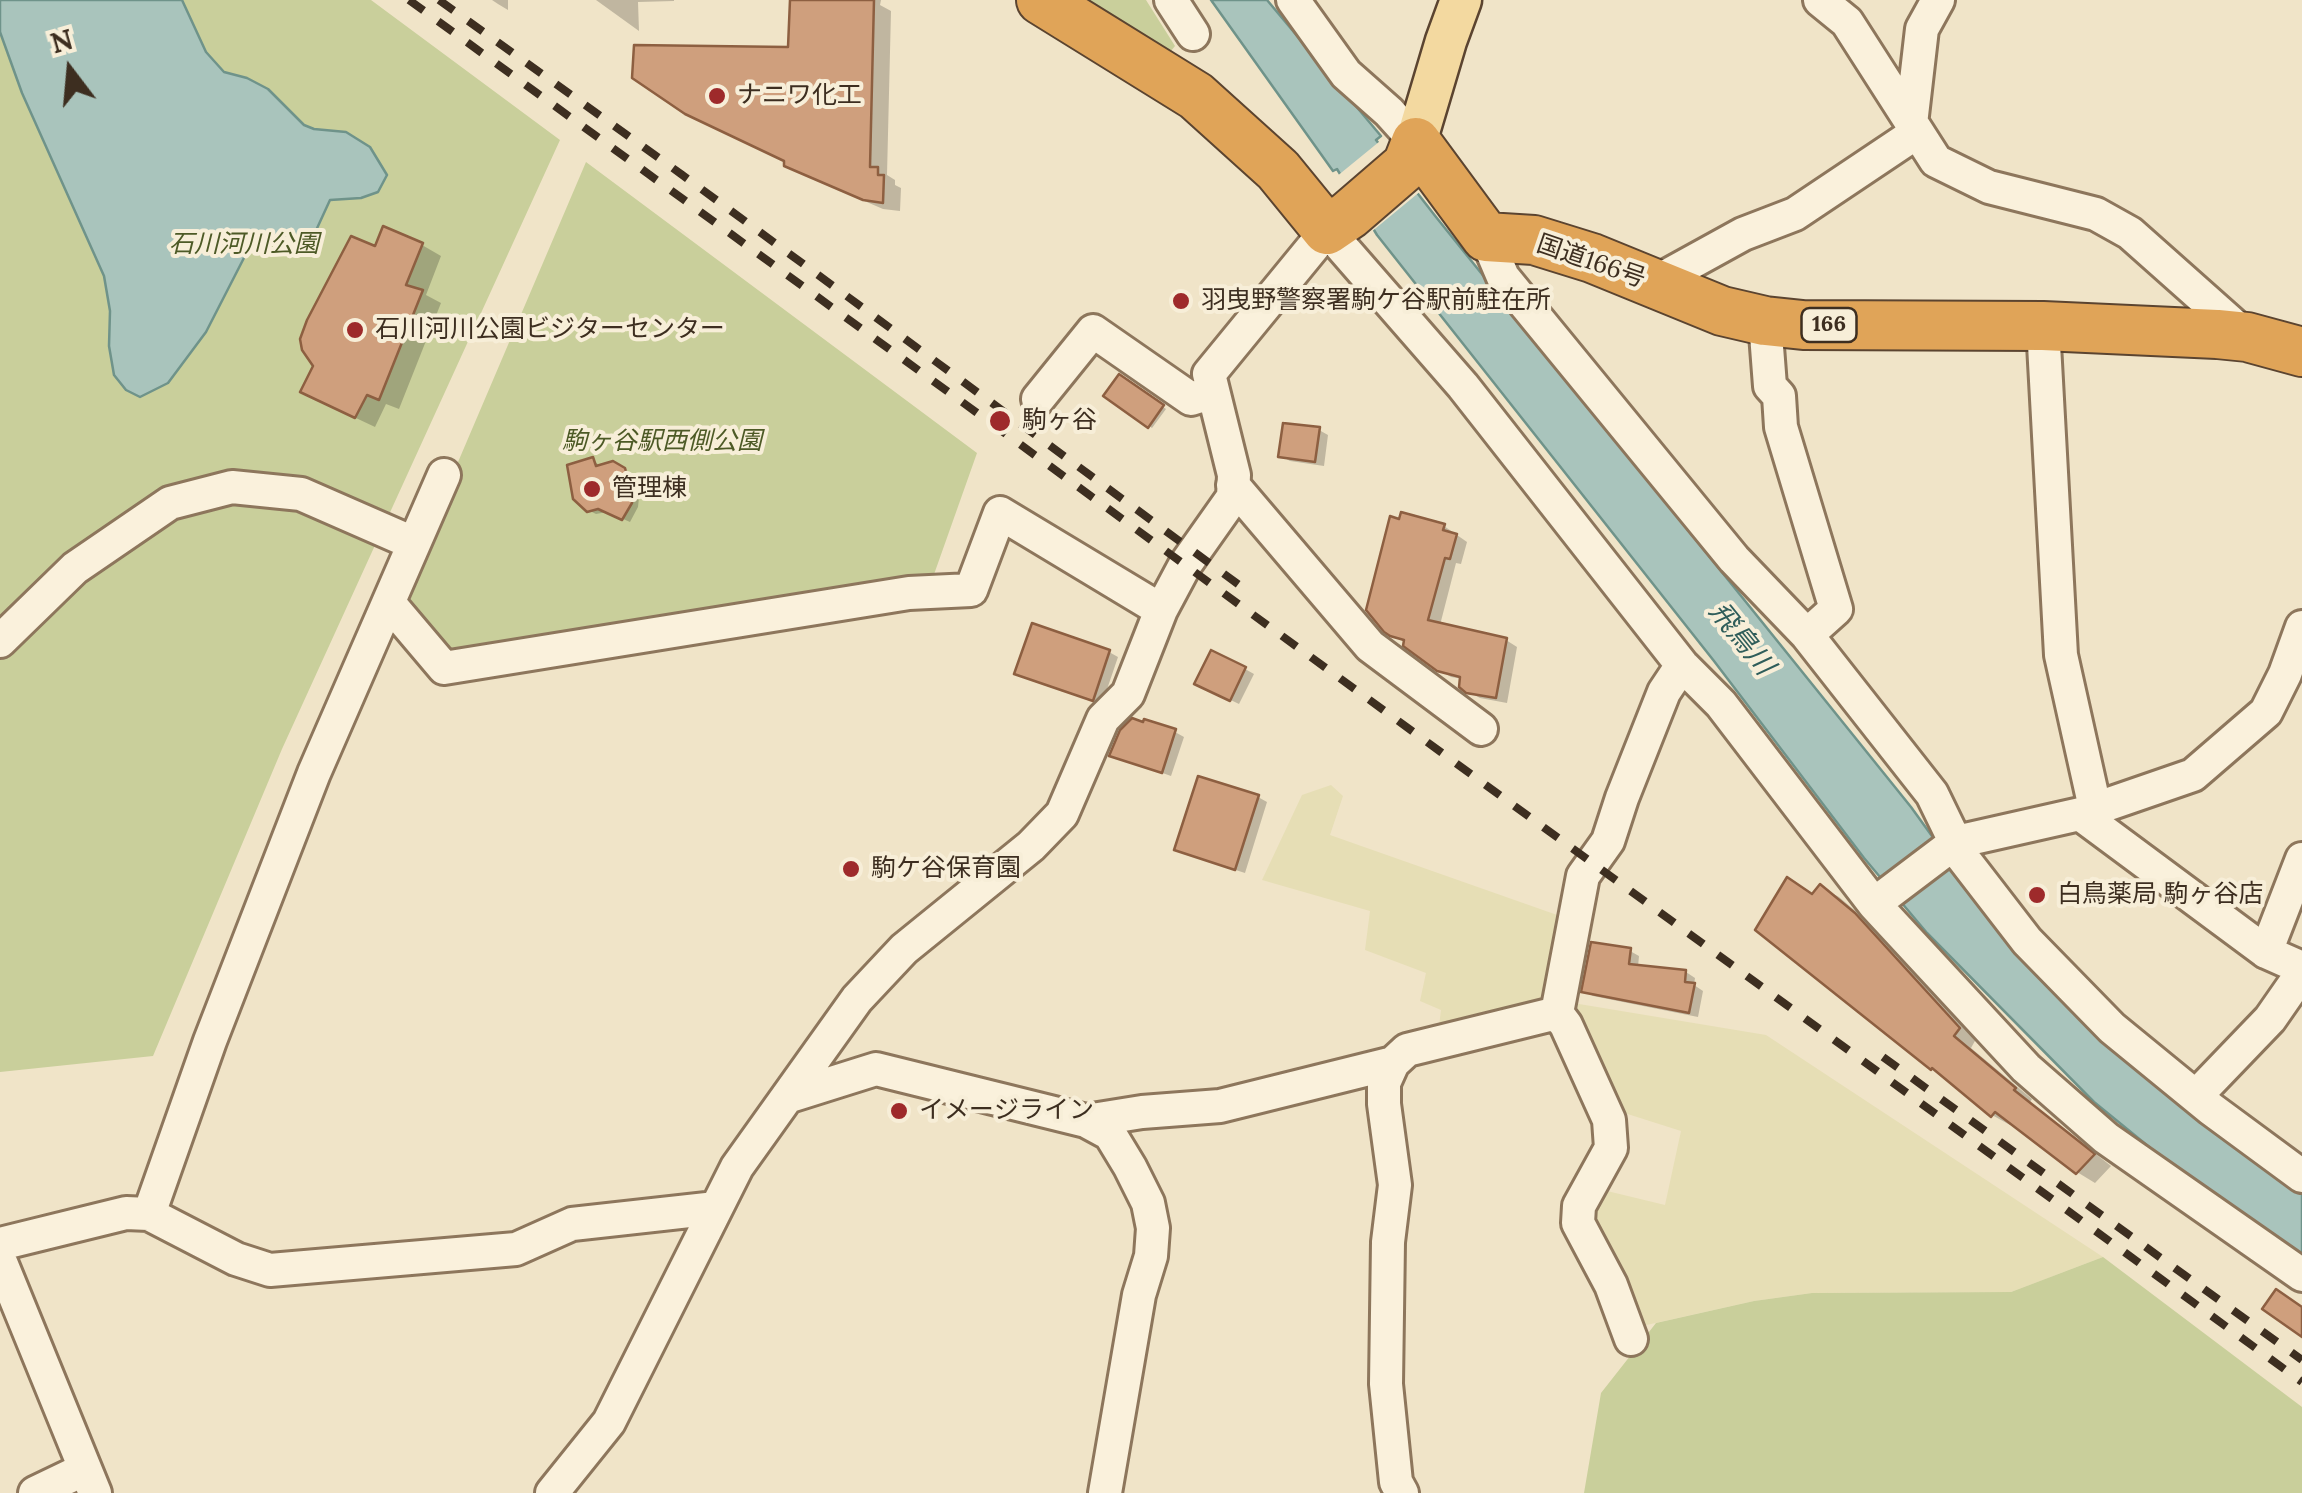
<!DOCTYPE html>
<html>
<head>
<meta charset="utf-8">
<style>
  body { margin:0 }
  #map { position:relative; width:2302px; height:1493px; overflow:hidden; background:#f0e4c8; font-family:Lora,serif }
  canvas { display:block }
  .north { position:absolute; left:20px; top:20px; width:100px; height:100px; -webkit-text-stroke:8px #f7eed8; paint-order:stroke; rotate:344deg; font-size:28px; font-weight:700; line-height:40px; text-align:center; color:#3d2e20 }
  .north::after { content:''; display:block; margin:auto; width:35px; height:45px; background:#3d2e20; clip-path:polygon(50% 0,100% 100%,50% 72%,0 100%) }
</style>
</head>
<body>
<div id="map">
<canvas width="2302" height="1493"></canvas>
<div class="north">N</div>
</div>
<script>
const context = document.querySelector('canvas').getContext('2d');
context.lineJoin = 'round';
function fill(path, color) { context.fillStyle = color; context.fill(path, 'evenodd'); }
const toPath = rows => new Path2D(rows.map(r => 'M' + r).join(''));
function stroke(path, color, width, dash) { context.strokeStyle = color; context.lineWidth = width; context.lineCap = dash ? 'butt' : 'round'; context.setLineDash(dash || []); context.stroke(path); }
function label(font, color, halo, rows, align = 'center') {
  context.font = font + ' Lora,"Noto Sans JP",serif'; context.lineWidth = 8; context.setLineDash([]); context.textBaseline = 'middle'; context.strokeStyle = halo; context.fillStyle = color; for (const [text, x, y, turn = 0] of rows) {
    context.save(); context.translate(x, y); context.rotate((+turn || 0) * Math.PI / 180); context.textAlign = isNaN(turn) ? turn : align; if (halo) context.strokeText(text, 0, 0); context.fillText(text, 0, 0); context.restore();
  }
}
const farmland = toPath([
  [1331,785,1343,796,1330,835,1560,916,1542,1012,1438,1034,1441,1010,1420,1001,1426,973,1365,950,1370,911,1262,880,1302,795],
  [1573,1003,1766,1035,2103,1257,2011,1292,1812,1293,1754,1301,1633,1328,1589,1227,1593,1206,1603,1190,1665,1205,1681,1131,1615,1110,1576,1023]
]);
const green = toPath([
  [0,0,371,0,560,140,282,749,153,1056,0,1072],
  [1072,0,1146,0,1175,46,1171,51,1164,54],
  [586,162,977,453,932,580,456,656,403,591],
  [2103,1257,2302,1407,2302,1493,1584,1493,1601,1393,1656,1323,1754,1301,1812,1293,2011,1292]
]);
const water = toPath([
  [0,0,182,0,206,52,224,72,247,78,268,89,304,125,314,129,346,132,370,147,387,175,378,192,361,198,330,200,313,237,281,240,247,252,206,332,168,383,140,397,126,390,114,375,109,346,110,311,104,276,22,93,0,32,0,0],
  [1211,0,1267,0,1381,136,1376,140,1436,217,1911,807,2007,940,2302,1189,2302,1264,2268,1244,2094,1102,1927,933,1864,858,1714,661,1377,235,1337,169,1333,171,1211,0]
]);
const pier = toPath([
  [1385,137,1383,141,1422,190,1370,233,1336,177]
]);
const shadow = toPath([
  [492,0,508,0,508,10,498,4],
  [596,0,674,0,674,1,638,2,639,31],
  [793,0,881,0,880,5,891,11,887,175,895,180,895,185,901,188,900,211,883,209,804,175,786,165],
  [422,245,441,256,426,295,441,303,399,409,386,404,375,427,322,402,377,249],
  [1120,377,1166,409,1152,428,1107,396],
  [1319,430,1328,435,1324,466,1290,461,1281,456],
  [593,460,601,467,613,463,632,475,639,498,638,507,630,522,607,512,596,514,588,510],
  [1444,526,1467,542,1461,564,1456,563,1440,625,1506,640,1517,647,1507,703,1480,698,1467,691,1463,679,1451,677,1438,669,1406,643,1392,634],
  [1033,627,1109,652,1118,657,1102,704,1026,678,1017,673],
  [1245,669,1254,674,1239,704,1206,688],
  [1175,732,1184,737,1171,776,1112,755],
  [1258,797,1267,802,1245,873,1186,854],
  [1821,887,1839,897,1873,926,1976,1039,1971,1048,2032,1099,2030,1102,2111,1166,2095,1183,2077,1172,2013,1122,2010,1125,1992,1115,1813,896],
  [1630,951,1639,956,1638,967,1686,972,1695,978,1694,985,1703,991,1698,1017,1593,996,1584,991]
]);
const building = toPath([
  [790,0,874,0,870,167,878,167,878,175,884,175,883,203,863,200,784,166,784,161,685,114,632,78,634,45,788,47,790,0],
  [383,226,423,243,406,285,423,290,379,400,367,395,355,418,300,392,313,366,302,350,300,339,307,320,351,236,375,246,383,226],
  [1119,374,1164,405,1148,428,1103,396,1119,374],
  [1283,423,1320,427,1315,462,1278,457,1283,423],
  [593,457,596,466,613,461,625,468,632,493,632,503,622,520,598,509,587,512,573,499,567,465,593,457],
  [1401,512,1445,524,1443,530,1457,534,1450,559,1445,558,1428,620,1507,638,1496,698,1466,693,1459,687,1460,677,1437,671,1403,646,1404,640,1390,636,1384,632,1366,610,1390,516,1399,519,1401,512],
  [1032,623,1110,650,1093,701,1014,674,1032,623],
  [1211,650,1246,667,1230,701,1194,684,1211,650],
  [1132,718,1143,722,1144,719,1176,729,1162,773,1109,756,1120,730,1132,718],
  [1198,776,1259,795,1235,870,1174,850,1198,776],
  [1787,877,1812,894,1820,884,1855,913,1960,1028,1954,1036,2016,1088,2014,1090,2095,1154,2076,1174,1995,1112,1991,1117,1932,1068,1931,1070,1755,930,1787,877],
  [1591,942,1631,948,1629,964,1686,970,1685,982,1695,983,1689,1013,1581,992,1591,942],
  [2276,1289,2302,1307,2302,1337,2262,1309,2276,1289]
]);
const minor = toPath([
  [1171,0,1193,34],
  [1293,0,1346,74,1389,112,1416,142],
  [1820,0,1847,22,1936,161,1989,187,2096,214,2130,233,2247,337],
  [1911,124,1922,29,1938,0],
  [1486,237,1503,277,1734,559,1807,635,1932,794,1963,858,2027,941,2112,1028,2211,1109,2302,1176],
  [1654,283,1743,234,1795,214,1916,133],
  [1765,321,1770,386,1779,396,1781,427,1836,609,1807,635],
  [2043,326,2061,655,2095,808],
  [1038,399,1093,331,1191,399,1213,392],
  [1233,485,1370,646,1481,729],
  [389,603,444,668,909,593,971,590,1000,513,1161,610],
  [0,641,75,568,170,503,232,487,301,494,413,543],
  [2080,814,2266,952,2302,968],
  [1874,904,1956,842,2080,814,2193,775,2266,712,2285,674,2302,627],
  [2266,952,2302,859],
  [1557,1013,1583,876,1608,841,1622,798,1664,692,1682,665],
  [1393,1063,1384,1083,1384,1104,1395,1185,1388,1242,1386,1384,1396,1482,1402,1493],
  [2196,1096,2270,1019,2302,973],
  [787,1097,876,1069,1086,1121,1142,1112,1220,1106,1393,1063,1407,1050,1557,1013,1566,1025,1609,1120,1611,1148,1579,1206,1578,1223,1611,1285,1631,1339],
  [1086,1121,1110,1134,1130,1167,1148,1203,1153,1228,1151,1256,1139,1295,1105,1493],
  [149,1214,210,1041,314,773,444,475],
  [0,1244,126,1213,149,1214,236,1259,270,1270,516,1249,572,1224,716,1208],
  [0,1260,95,1493],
  [35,1493,85,1469],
  [552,1493,609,1422,737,1167,857,999,904,949,1031,846,1062,814,1103,719,1128,694,1161,610,1185,565,1233,497,1234,475,1209,374,1327,230,1463,386,1682,665,1721,704,1874,904,2026,1068,2106,1138,2302,1275]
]);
const major = toPath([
  [1416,142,1446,41,1461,0]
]);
const highway = toPath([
  [1041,0,1196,96,1278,170,1327,230,1349,215,1407,165,1416,142],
  [1416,142,1486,237,1534,240,1592,258,1722,311,1765,321,1803,325,2043,326,2217,334,2247,337,2302,352]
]);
const rail = toPath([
  [409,0,980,415,2302,1382],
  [439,0,681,174,1250,593],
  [1883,1057,2302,1360]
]);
const markers = [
  [717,96,10,"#9e2a2b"],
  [1181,301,10,"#9e2a2b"],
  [355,330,10,"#9e2a2b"],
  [1000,421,12,"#9e2a2b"],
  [592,489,10,"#9e2a2b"],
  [851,869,10,"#9e2a2b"],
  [2037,895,10,"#9e2a2b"],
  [899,1111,10,"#9e2a2b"]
];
const shields = [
  [1829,325,55]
];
const shieldNames = [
  ["166",1829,325]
];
const poiNames = [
  ["ナニワ化工",737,96],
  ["羽曳野警察署駒ケ谷駅前駐在所",1201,301],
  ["石川河川公園ビジターセンター",375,330],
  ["駒ヶ谷",1022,421],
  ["管理棟",612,489],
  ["駒ケ谷保育園",871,869],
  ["白鳥薬局 駒ヶ谷店",2057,895],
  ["イメージライン",919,1111]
];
const parkNames = [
  ["石川河川公園",244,245],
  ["駒ヶ谷駅西側公園",662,442]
];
const streetNames = [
  ["国道166号",1591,262,19]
];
const waterNames = [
  ["飛鳥川",1741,639,51]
];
fill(farmland, '#e6deb5');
fill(green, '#c9cf9b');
fill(water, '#a9c4bc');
stroke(water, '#6f938a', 2.5);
fill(pier, '#f0e4c8');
fill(shadow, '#0003');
fill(building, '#cf9f7d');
stroke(building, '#8d5f41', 2.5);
stroke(minor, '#8d765c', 38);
stroke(major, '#5b4430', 45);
stroke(highway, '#5b4430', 52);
stroke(minor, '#faf1dc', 32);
stroke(major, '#f3d9a0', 40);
stroke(highway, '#e0a458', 48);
stroke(rail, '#3d2e20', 8, [18, 18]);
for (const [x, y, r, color] of markers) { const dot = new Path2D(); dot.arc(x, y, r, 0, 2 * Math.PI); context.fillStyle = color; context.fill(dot); stroke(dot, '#f7eed8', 4); }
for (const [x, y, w] of shields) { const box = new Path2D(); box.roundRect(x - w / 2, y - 17, w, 34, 8); context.fillStyle = '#f7eed8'; context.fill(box); stroke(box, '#3d2e20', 2.5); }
label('bold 22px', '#3d2e20', null, shieldNames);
label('25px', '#3d2e20', '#f7eed8', poiNames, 'left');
label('italic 25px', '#4d5a26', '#f7eed8', parkNames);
label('25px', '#3d2e20', '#f7eed8', streetNames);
label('italic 28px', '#2f5d5a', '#f7eed8', waterNames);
</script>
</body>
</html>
